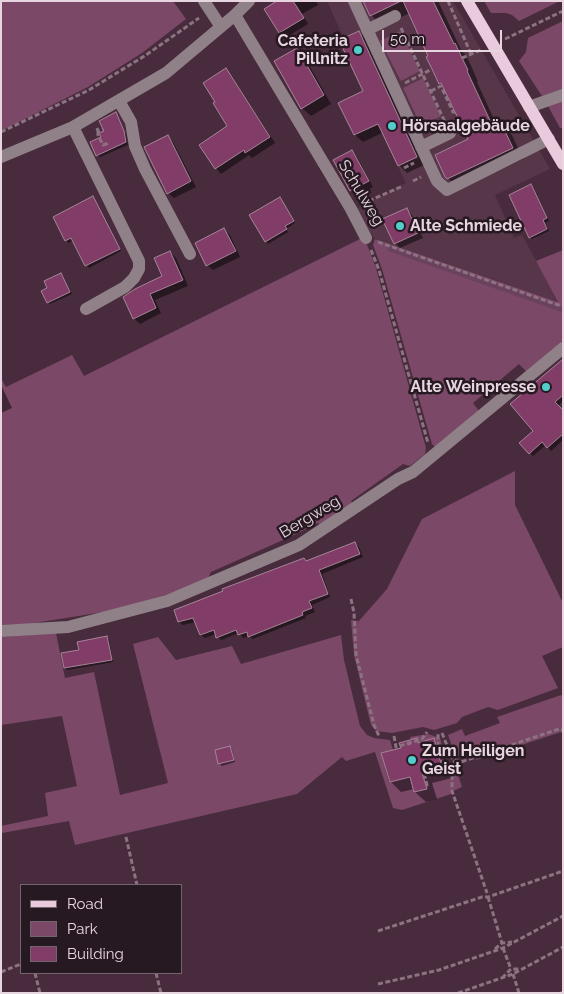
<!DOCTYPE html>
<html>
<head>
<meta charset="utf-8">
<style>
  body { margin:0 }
  #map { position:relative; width:564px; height:994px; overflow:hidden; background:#482c3d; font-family:Raleway,sans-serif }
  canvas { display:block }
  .frame { position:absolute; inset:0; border:2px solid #e7d5df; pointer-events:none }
  .legend { position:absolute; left:20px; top:884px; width:162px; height:90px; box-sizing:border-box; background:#261921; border:1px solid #73646d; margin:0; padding:6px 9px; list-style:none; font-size:15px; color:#e7d5df }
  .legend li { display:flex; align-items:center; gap:10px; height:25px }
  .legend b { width:25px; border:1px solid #73646d }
  .scale { position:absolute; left:382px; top:30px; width:120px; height:22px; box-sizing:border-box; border:2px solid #e7d5df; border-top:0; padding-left:6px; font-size:15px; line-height:18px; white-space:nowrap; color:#e7d5df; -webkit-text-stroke:4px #261921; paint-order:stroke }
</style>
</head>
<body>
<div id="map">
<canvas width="564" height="994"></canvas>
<div class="frame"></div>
<ul class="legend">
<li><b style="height:6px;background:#eacbdd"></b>Road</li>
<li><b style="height:14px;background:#7b4867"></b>Park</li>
<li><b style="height:14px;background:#813c68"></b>Building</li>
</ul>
<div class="scale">50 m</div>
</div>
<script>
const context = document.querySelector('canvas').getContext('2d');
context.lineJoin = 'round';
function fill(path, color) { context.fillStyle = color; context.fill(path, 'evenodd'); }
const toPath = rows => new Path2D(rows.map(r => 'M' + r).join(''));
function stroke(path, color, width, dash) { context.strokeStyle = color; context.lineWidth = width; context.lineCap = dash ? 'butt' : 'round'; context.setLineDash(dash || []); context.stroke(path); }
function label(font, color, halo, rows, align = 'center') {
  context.font = font + ' Raleway,sans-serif'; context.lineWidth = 5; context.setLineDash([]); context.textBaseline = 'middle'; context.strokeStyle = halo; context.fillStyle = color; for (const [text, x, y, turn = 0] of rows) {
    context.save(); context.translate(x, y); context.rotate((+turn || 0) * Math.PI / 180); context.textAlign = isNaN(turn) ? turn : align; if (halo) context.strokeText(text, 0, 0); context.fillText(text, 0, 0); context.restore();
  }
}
const built = toPath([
  [327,1,453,1,550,169,495,195,514,238,522,235,559,302,375,239,354,210,406,183,337,38,342,34]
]);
const green = toPath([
  [1,1,173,1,186,19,142,53,88,87,1,131],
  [484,1,560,1,519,21,512,15,506,13,491,13],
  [563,21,563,89,542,96,519,61,526,52,528,38],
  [400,31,420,71,401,81,380,41],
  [423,78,441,116,421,126,403,88],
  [563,100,563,128,560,128,548,106],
  [364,237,376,268,426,448,425,454,410,466,403,464,351,501,353,504,321,526,318,523,292,536,211,572,208,578,166,595,116,610,28,624,1,625,1,378,6,387,72,355,84,376],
  [375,239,558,302,536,261,563,250,563,341,526,371,519,364,473,403,479,411,435,447,432,444,382,269,373,245],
  [515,471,515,505,563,603,563,647,542,656,558,688,498,710,488,707,462,717,457,723,434,730,423,727,392,733,376,731,371,725,354,655,351,620,358,621,358,622,387,589,422,519],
  [56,633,65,678,94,672,120,795,168,783,133,644,158,637,176,660,232,646,241,664,341,635,344,660,360,726,367,735,374,738,390,740,393,750,381,753,389,782,410,777,414,792,427,789,422,773,442,767,434,739,418,743,417,738,411,740,410,737,428,734,440,738,450,768,456,768,462,787,453,791,451,794,402,810,393,808,375,752,346,761,342,757,297,794,75,845,69,821,2,833,1,826,48,816,45,793,77,786,62,716,1,725,1,637],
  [561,695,563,698,563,735,561,732,476,760,474,754,458,756,454,752,448,735,462,729,465,736,500,723,497,717]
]);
const shadow = toPath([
  [279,1,316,1,318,5,302,14,308,24,285,38,280,33,265,10],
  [364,1,438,1,462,52,466,55,473,70,478,82,477,82,497,126,501,124,512,135,523,159,459,189,448,178,470,140,445,89,440,84,433,69,430,56,410,13,382,26,371,15],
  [359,32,366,40,424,165,407,173,399,165,384,132,363,142,355,135,340,104,365,92],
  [296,50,305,58,331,104,311,116,302,108],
  [225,70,231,76,275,143,252,158,249,155,221,174,216,168,229,126],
  [116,113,126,135,128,145,100,157,97,155,102,137],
  [168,137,173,142,196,187,174,198,168,193],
  [351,151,357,157,373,187,356,196,351,190],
  [533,188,549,221,545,223,549,231,532,239,530,237],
  [95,200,121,251,89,268,73,240,69,243,66,241,55,217],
  [282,201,295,223,286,229,288,232,268,244,266,241],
  [406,209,412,215,423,238,400,248,395,243],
  [224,230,230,235,240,257,213,270,207,265],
  [170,252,176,258,188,286,155,300,161,313,140,324,134,318,125,298,164,277],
  [61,275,72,294,50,304,48,302,49,288],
  [563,359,563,401,558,406,563,440,551,451,546,445,533,456,521,443,535,431],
  [1,385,12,408,1,413],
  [355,543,359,547,363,557,322,574,330,597,312,605,315,612,305,616,306,618,253,639,249,636,243,638,239,633,221,640,216,634,205,638,201,635,196,622,183,625,179,622,175,611],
  [107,637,109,640,113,662,68,670,65,668,80,651],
  [417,740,420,743,434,740,444,750,452,778,432,783,437,799,426,802,415,792,414,789,401,792,391,782,402,748],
  [230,747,232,750,235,762,222,766,219,763]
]);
const stream = toPath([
  [390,249,563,310]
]);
const building = toPath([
  [277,1,293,1,304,18,279,33,264,9,277,1],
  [363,1,401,1,370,16,363,1],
  [403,1,433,1,454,44,455,43,462,58,468,70,467,71,493,127,501,123,513,148,447,179,445,177,435,155,468,139,441,83,439,84,432,69,426,57,428,56,403,1],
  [359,31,417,157,398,166,378,124,354,135,338,103,363,91,339,40,359,31],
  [297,48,324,95,301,109,274,61,297,48],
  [226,68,270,137,245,153,244,150,215,169,199,145,227,126,213,103,215,102,203,83,226,68],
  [116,112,124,131,126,142,96,156,90,142,101,137,99,133,104,131,99,121,116,112],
  [168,135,191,181,167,194,144,147,168,135],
  [352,150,369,181,350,191,333,160,352,150],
  [531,184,547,218,543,220,547,229,529,238,509,195,531,184],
  [93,196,120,249,85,266,71,238,65,241,53,217,93,196],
  [280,197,294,221,285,226,287,229,265,242,249,215,280,197],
  [407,208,418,233,394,244,382,219,407,208],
  [224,228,236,251,206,266,195,243,224,228],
  [170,251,183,280,150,294,156,308,133,319,123,297,135,289,162,276,154,258,170,251],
  [61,273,70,292,47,303,41,291,47,288,44,281,61,273],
  [563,359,563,395,555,402,563,410,563,434,547,448,542,442,529,454,519,443,533,431,510,404,563,359],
  [355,542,360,554,319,570,328,594,309,601,312,608,302,612,303,615,248,637,247,632,238,635,236,630,216,638,214,630,200,635,193,618,178,622,174,610,223,591,222,589,304,558,306,561,355,542],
  [107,636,112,660,64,668,61,653,79,650,77,642,107,636],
  [417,738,418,743,434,738,442,767,422,773,427,789,414,792,410,777,390,782,381,753,401,748,399,743,417,738],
  [230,746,234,760,218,764,215,750,230,746]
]);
const path = toPath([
  [448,1,471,54],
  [401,28,445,122],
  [505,39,563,11],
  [462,58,481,50],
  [405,83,432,69],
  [431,91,441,86,453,112,455,112],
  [97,128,98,131,103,129],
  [98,131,98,135,103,145,109,143],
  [1,132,89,90,146,55,199,18],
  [404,168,414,163],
  [413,181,421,177],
  [362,204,403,186],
  [412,219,419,216],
  [378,242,558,305,563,303],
  [371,250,379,270,428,443],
  [351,599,354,613,356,655,374,725,379,736],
  [442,733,452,758,461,762,559,729,563,730],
  [394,736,396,747,409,743],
  [410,745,409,743,422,739,427,732],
  [438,752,440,752,438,744,438,733],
  [455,760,452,773,452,791,487,893],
  [426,785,427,785,424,773,444,768,440,752,448,749],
  [126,837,137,885],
  [488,897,502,943],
  [378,931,482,897,488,897,563,871],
  [503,948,511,969],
  [495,949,502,943,512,942],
  [1,972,21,964],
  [35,973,40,993],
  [156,973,161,993],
  [513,974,519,993],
  [502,978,511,969,520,969],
  [378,984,439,970,503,948,563,916],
  [458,993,513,974,563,947],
  [561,993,563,992]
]);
const minor = toPath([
  [204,1,221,27],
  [354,1,437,181,447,190,549,139],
  [235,15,351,209,366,238],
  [367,30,395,16],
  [119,101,131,122,135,146,145,169,190,254],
  [529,107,563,95],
  [73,127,139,261,139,269,134,278,125,287,86,309],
  [421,147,450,133],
  [1,157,73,127,166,73,235,15,249,1],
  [1,631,68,627,167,601,299,545,398,479,413,472,563,348]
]);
const major = toPath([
  [467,1,563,164]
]);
const markers = [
  [358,50,5,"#53cdcb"],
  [392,126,5,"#53cdcb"],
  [400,226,5,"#53cdcb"],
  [546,387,5,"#53cdcb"],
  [412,760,5,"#53cdcb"]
];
const poiNames = [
  ["Cafeteria",348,41,"right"],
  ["Pillnitz",348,59,"right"],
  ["Hörsaalgebäude",402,126],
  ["Alte Schmiede",410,226],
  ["Alte Weinpresse",536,387,"right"],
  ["Zum Heiligen",422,751],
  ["Geist",422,769]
];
const streetNames = [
  ["Schulweg",361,193,59],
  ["Bergweg",310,517,-31]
];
fill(built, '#57364a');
fill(green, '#7b4867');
fill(shadow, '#0007');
stroke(stream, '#6a425e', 5);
fill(building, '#813c68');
stroke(building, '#a68598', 1);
stroke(path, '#8b7381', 3, [5, 2.5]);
stroke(minor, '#908189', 12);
stroke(major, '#eacbdd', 12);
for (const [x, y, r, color] of markers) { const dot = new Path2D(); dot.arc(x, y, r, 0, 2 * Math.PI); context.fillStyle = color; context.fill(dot); stroke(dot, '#261921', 2); }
label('bold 16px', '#e7d5df', '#261921', poiNames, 'left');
label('16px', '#e7d5df', '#261921', streetNames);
</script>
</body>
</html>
